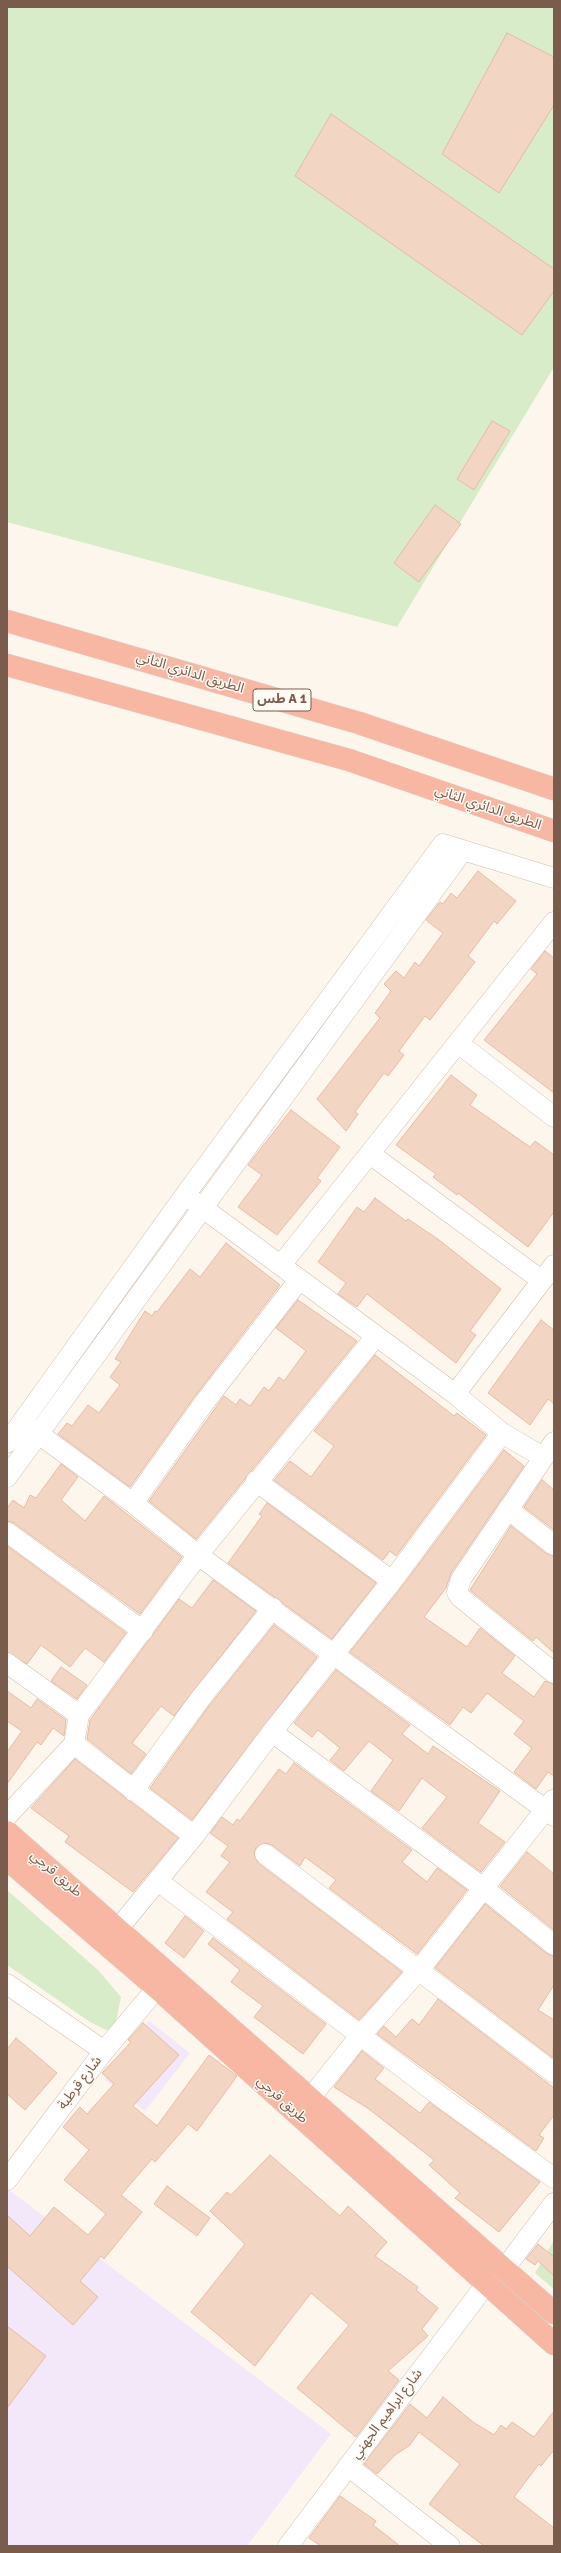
<!DOCTYPE html>
<html>
<head>
<meta charset="utf-8">
<style>
  body { margin:0 }
  #map { position:relative; width:561px; height:2553px; overflow:hidden; background:#fdf6ec; font-family:Signika,sans-serif }
  canvas { display:block }
  .frame { position:absolute; inset:0; border:8px solid #7a5c4d; pointer-events:none }
</style>
</head>
<body>
<div id="map">
<canvas width="561" height="2553"></canvas>
<div class="frame"></div>
</div>
<script>
const context = document.querySelector('canvas').getContext('2d');
context.lineJoin = 'round';
function fill(path, color) { context.fillStyle = color; context.fill(path, 'evenodd'); }
const toPath = rows => new Path2D(rows.map(r => 'M' + r).join(''));
function stroke(path, color, width, dash) { context.strokeStyle = color; context.lineWidth = width; context.lineCap = dash ? 'butt' : 'round'; context.setLineDash(dash || []); context.stroke(path); }
function label(font, color, halo, rows, align = 'center') {
  context.font = font + ' Signika,"Noto Sans Arabic",sans-serif'; context.lineWidth = 3; context.setLineDash([]); context.textBaseline = 'middle'; context.strokeStyle = halo; context.fillStyle = color; for (const [text, x, y, turn = 0] of rows) {
    context.save(); context.translate(x, y); context.rotate((+turn || 0) * Math.PI / 180); context.textAlign = isNaN(turn) ? turn : align; if (halo) context.strokeText(text, 0, 0); context.fillText(text, 0, 0); context.restore();
  }
}
const education = toPath([
  [149,2021,190,2053,145,2111,104,2079],
  [8,2189,331,2434,247,2546,7,2546]
]);
const green = toPath([
  [7,7,554,7,554,367,397,627,7,522],
  [7,1890,98,1970,121,1997,114,2031,108,2031,90,2022,7,1965],
  [553,2242,554,2243,554,2289,535,2273]
]);
const building = toPath([
  [507,33,554,57,554,105,499,193,442,154,507,33],
  [331,114,554,269,554,291,522,335,295,176,331,114],
  [492,421,510,431,474,490,457,479,492,421],
  [435,505,461,524,419,582,394,563,435,505],
  [478,871,516,901,497,924,494,921,468,956,475,962,430,1020,425,1016,399,1051,404,1055,388,1076,384,1073,355,1112,358,1114,346,1131,317,1099,380,1018,375,1013,391,991,384,984,396,971,404,978,415,962,419,966,443,933,426,920,440,902,443,904,451,893,457,898,478,871],
  [545,951,554,958,554,1093,484,1040,537,974,531,969,545,951],
  [451,1075,477,1095,470,1105,530,1147,535,1141,554,1155,554,1212,528,1247,458,1193,457,1195,433,1177,436,1174,396,1145,451,1075],
  [291,1110,340,1147,317,1178,321,1181,277,1235,238,1207,262,1175,248,1165,291,1110],
  [375,1198,406,1221,408,1219,439,1240,501,1289,470,1331,476,1335,456,1363,367,1294,357,1307,338,1294,346,1283,318,1262,357,1207,364,1212,375,1198],
  [226,1243,280,1285,195,1396,130,1487,58,1434,67,1423,72,1426,88,1405,99,1413,120,1385,110,1377,121,1362,115,1359,145,1311,152,1316,155,1311,157,1312,190,1269,200,1277,226,1243],
  [298,1300,357,1341,196,1539,149,1501,224,1396,236,1405,240,1399,250,1406,264,1387,269,1391,279,1377,284,1381,306,1351,276,1328,298,1300],
  [541,1320,554,1330,554,1404,548,1399,530,1425,488,1393,541,1320],
  [375,1355,454,1416,457,1413,486,1435,396,1556,390,1551,383,1560,274,1480,290,1461,311,1477,334,1446,314,1431,375,1355],
  [504,1450,524,1466,451,1573,446,1588,424,1617,467,1647,480,1628,515,1656,502,1673,534,1697,545,1681,554,1684,554,1776,548,1772,536,1789,514,1772,532,1748,514,1734,524,1721,487,1693,471,1713,463,1707,450,1725,350,1652,401,1588,504,1450],
  [61,1464,78,1477,61,1500,85,1521,104,1496,182,1557,140,1614,14,1523,7,1521,7,1508,13,1500,24,1508,30,1495,36,1498,61,1464],
  [542,1480,554,1490,554,1530,524,1507,542,1480],
  [267,1503,376,1583,332,1639,228,1563,262,1516,259,1514,267,1503],
  [511,1526,547,1554,554,1556,554,1653,536,1637,533,1641,470,1590,511,1526],
  [7,1546,126,1633,104,1662,85,1648,70,1667,41,1645,27,1664,7,1652,7,1546],
  [213,1580,256,1611,174,1716,161,1706,132,1743,146,1754,131,1774,87,1739,90,1720,179,1599,192,1608,213,1580],
  [274,1625,317,1657,192,1820,150,1788,209,1706,274,1625],
  [61,1667,87,1685,77,1699,51,1681,61,1667],
  [336,1670,410,1725,402,1734,428,1754,433,1746,500,1791,478,1823,505,1842,481,1872,422,1828,447,1797,422,1778,399,1811,371,1791,393,1760,369,1741,344,1771,330,1760,340,1748,318,1730,312,1737,294,1723,336,1670],
  [7,1691,31,1708,37,1699,66,1720,64,1736,53,1728,41,1745,37,1742,7,1784,7,1752,22,1731,7,1721,7,1691],
  [75,1759,178,1838,133,1892,65,1842,69,1836,31,1808,75,1759],
  [294,1763,412,1850,402,1862,427,1882,437,1868,467,1890,417,1954,329,1888,336,1880,305,1857,300,1866,272,1845,266,1843,256,1847,254,1853,258,1863,402,1972,359,2020,227,1919,233,1912,206,1892,230,1862,221,1856,228,1846,210,1833,222,1817,233,1825,237,1819,240,1821,279,1769,286,1774,294,1763],
  [527,1852,554,1874,554,1930,500,1886,527,1852],
  [485,1904,547,1954,554,1956,554,1985,538,2010,554,2020,553,2058,435,1968,485,1904],
  [185,1916,204,1931,184,1958,165,1943,185,1916],
  [213,1938,326,2024,303,2054,254,2017,263,2006,231,1982,240,1970,208,1944,213,1938],
  [438,1999,554,2088,554,2115,539,2135,544,2138,536,2151,377,2034,384,2026,396,2037,412,2019,419,2025,438,1999],
  [143,2023,179,2055,133,2106,157,2126,209,2055,237,2076,197,2131,188,2124,155,2162,152,2159,121,2195,142,2212,104,2259,101,2256,80,2281,98,2297,73,2325,7,2266,7,2215,30,2236,54,2207,88,2235,106,2214,64,2180,89,2150,63,2127,80,2107,87,2114,114,2084,102,2073,131,2042,128,2040,143,2023],
  [16,2038,57,2073,25,2110,7,2094,7,2049,16,2038],
  [362,2051,384,2068,375,2079,420,2113,429,2102,540,2182,499,2232,455,2198,460,2193,429,2165,434,2160,369,2109,334,2087,362,2051],
  [270,2155,340,2216,348,2206,387,2242,375,2256,418,2287,416,2290,438,2308,422,2329,428,2336,388,2371,399,2380,356,2437,297,2388,349,2325,311,2293,255,2366,191,2312,245,2244,210,2211,227,2192,231,2195,270,2155],
  [167,2186,210,2218,197,2236,154,2204,167,2186],
  [538,2244,554,2257,554,2276,538,2261,535,2265,526,2259,538,2244],
  [7,2326,46,2356,7,2408,7,2326],
  [443,2397,473,2422,494,2435,501,2425,506,2429,512,2422,534,2437,554,2411,554,2450,541,2466,539,2464,514,2497,554,2528,554,2546,484,2546,429,2504,460,2464,419,2432,410,2445,395,2455,377,2474,364,2464,410,2404,427,2418,443,2397],
  [340,2496,376,2521,373,2525,400,2546,321,2546,309,2538,340,2496]
]);
const minor = toPath([
  [458,1043,554,1117],
  [370,1154,541,1280],
  [192,1200,455,1394,502,1433,543,1457],
  [281,1265,554,922],
  [455,1394,554,1265],
  [29,1427,133,1503,198,1555,554,1816],
  [554,1442,461,1579,457,1592,460,1597,554,1673],
  [7,1443,185,1195,443,844,554,878],
  [7,1477,463,850],
  [256,1481,392,1581],
  [133,1503,204,1403,299,1280],
  [508,1509,554,1545],
  [7,1532,143,1631],
  [7,1663,79,1715],
  [272,1732,482,1887,554,1945],
  [74,1744,194,1836],
  [133,1791,200,1699,273,1608],
  [7,1816,74,1744,79,1715,198,1555,376,1336],
  [265,1854,554,2073],
  [158,1881,445,2100,554,2178],
  [118,1929,194,1836,272,1732,392,1581,502,1433],
  [7,1984,104,2051],
  [311,2097,360,2036,419,1970,553,1800],
  [7,2180,104,2051,157,1988],
  [505,2268,554,2203],
  [348,2466,450,2546],
  [288,2546,487,2283]
]);
const highway = toPath([
  [7,621,359,723,554,789],
  [7,665,349,760,554,831],
  [7,1832,554,2313],
  [7,1859,157,1988,554,2344]
]);
const shields = [
  [282,700,58]
];
const shieldNames = [
  ["طس A 1",282,700]
];
const streetNames = [
  ["الطريق الدائري الثاني",190,673,17],
  ["الطريق الدائري الثاني",488,808,19],
  ["طريق قرجي",56,1874,41],
  ["شارع قرطبة",80,2083,-53],
  ["طريق قرجي",282,2100,42],
  ["شارع ابراهيم الجهني",387,2414,-53]
];
fill(education, '#f3e8fa');
fill(green, '#d8ecc9');
fill(building, '#f3d5c3');
stroke(building, '#e6bba3', 1);
stroke(minor, '#d1beb0', 21);
stroke(highway, '#dad1cd', 23);
stroke(minor, '#fff', 20);
stroke(highway, '#f7b7a3', 22);
for (const [x, y, w] of shields) { const box = new Path2D(); box.roundRect(x - w / 2, y - 11, w, 22, 3); context.fillStyle = '#fffaf3'; context.fill(box); stroke(box, '#7a5c4d', 1); }
label('bold 13px', '#7a5c4d', null, shieldNames);
label('14px', '#7a5c4d', '#fffaf3', streetNames);
</script>
</body>
</html>
